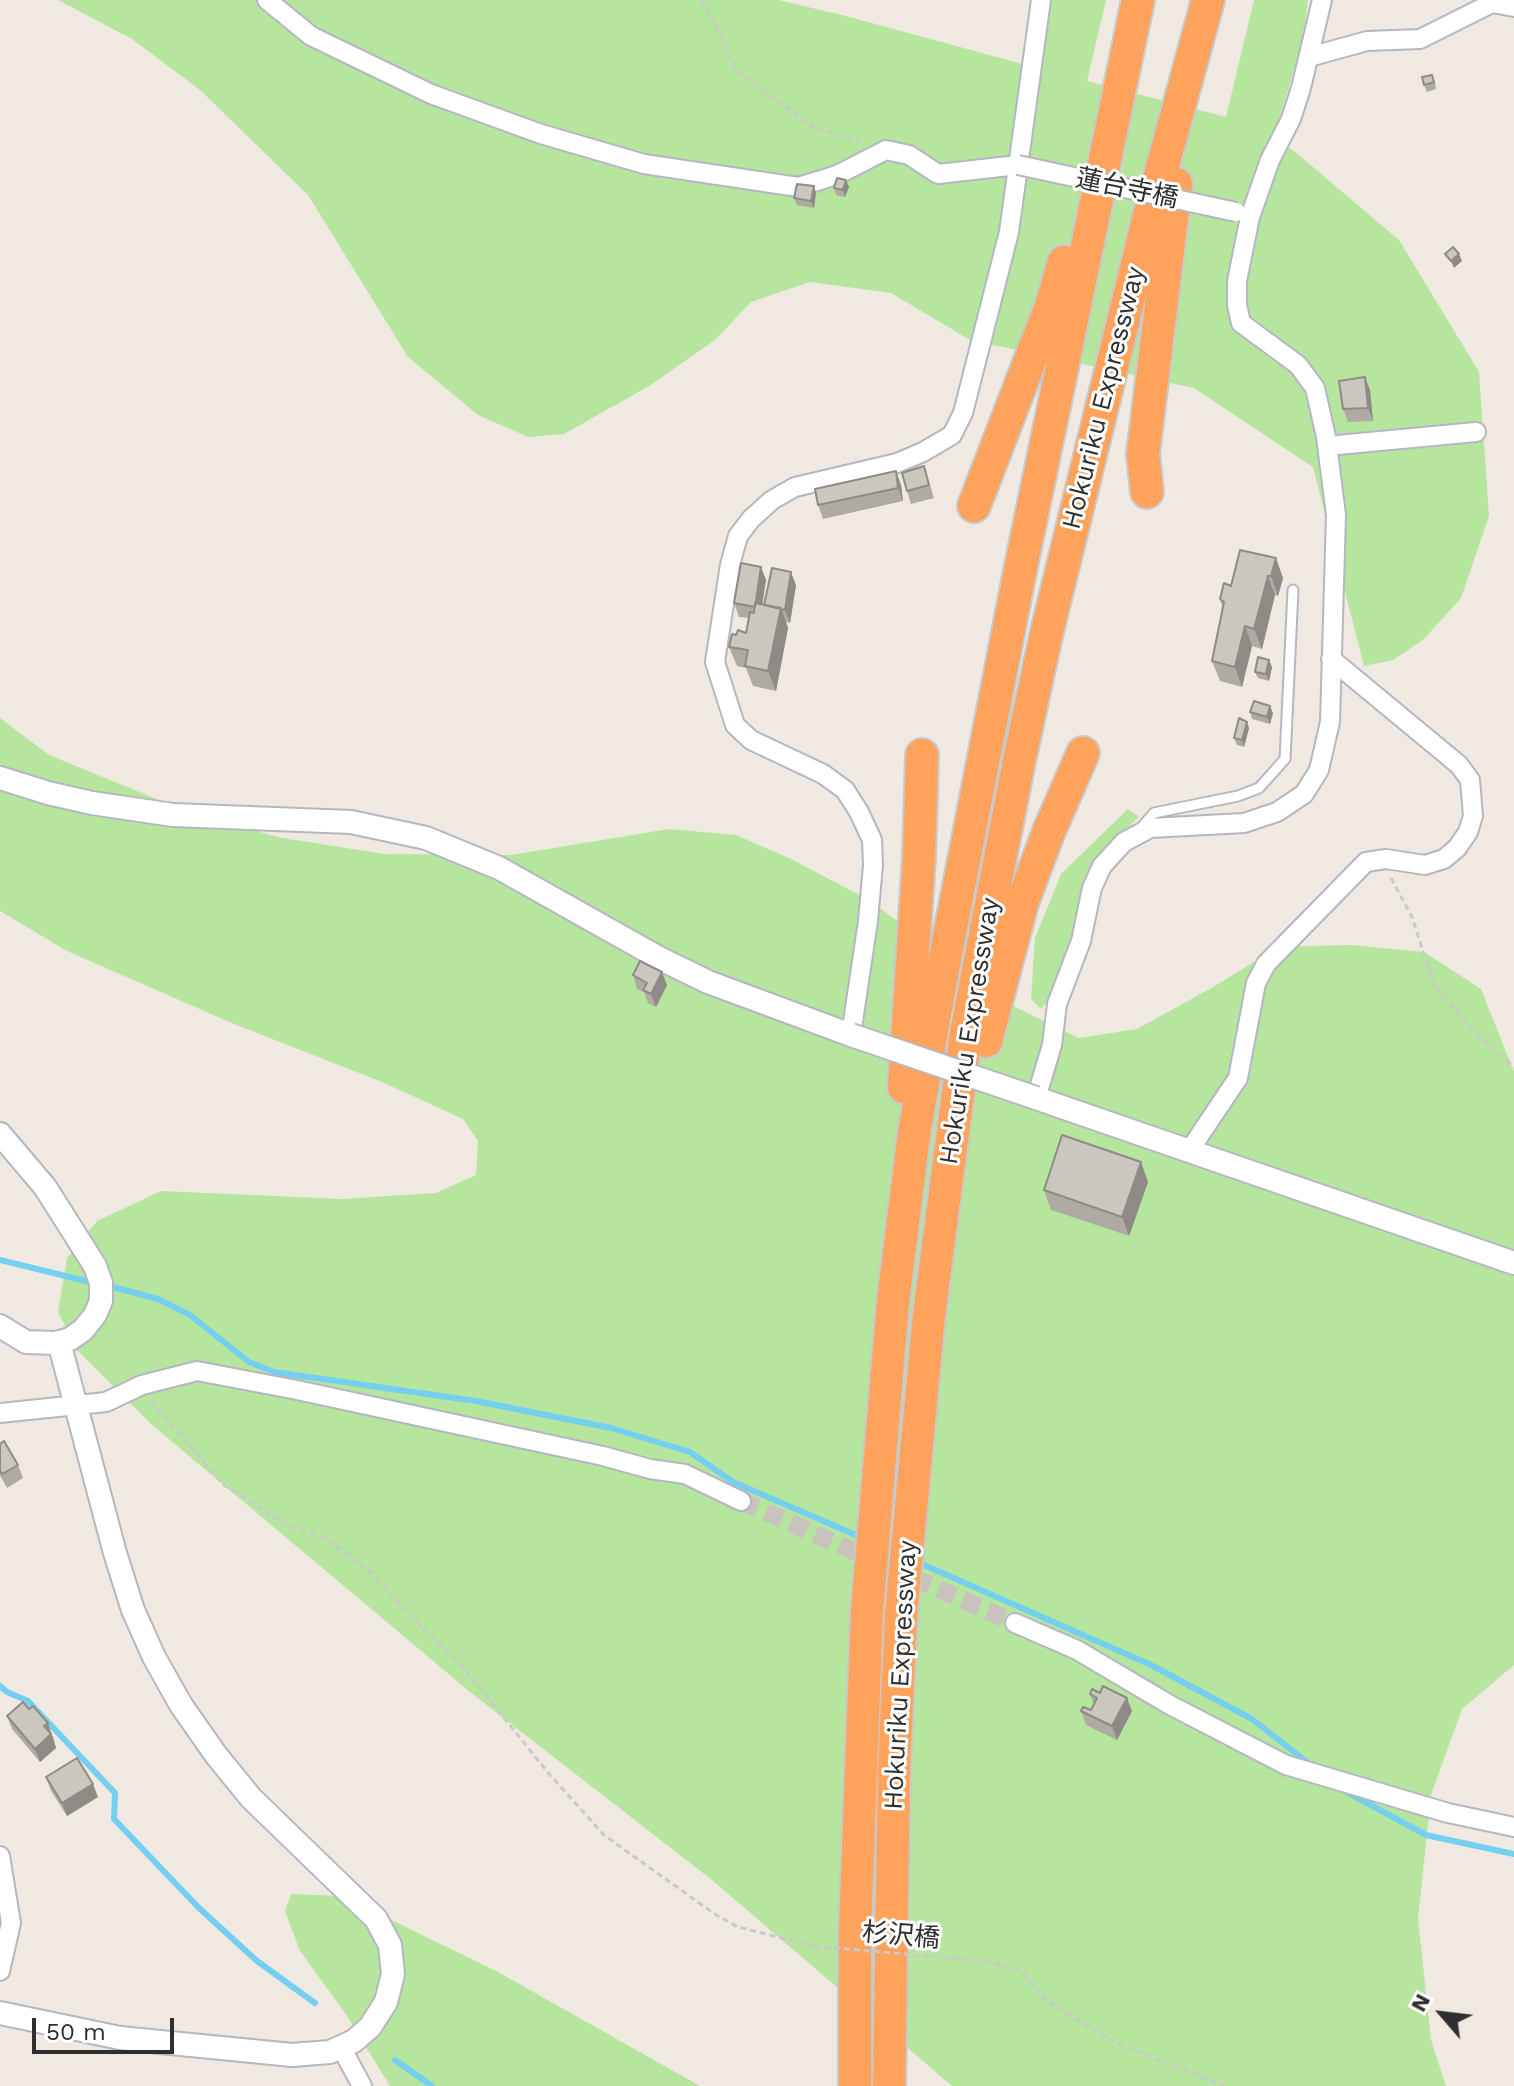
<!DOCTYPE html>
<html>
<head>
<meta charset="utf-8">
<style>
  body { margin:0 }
  #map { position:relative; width:1514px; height:2086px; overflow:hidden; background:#efe9e1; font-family:"Work Sans",sans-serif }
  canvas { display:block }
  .north { position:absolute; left:1402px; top:1974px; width:80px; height:80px; -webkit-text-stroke:6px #fff; paint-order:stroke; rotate:298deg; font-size:22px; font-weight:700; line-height:32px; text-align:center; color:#2e2e2e }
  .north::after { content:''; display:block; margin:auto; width:28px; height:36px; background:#2e2e2e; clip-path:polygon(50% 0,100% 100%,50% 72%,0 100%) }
  .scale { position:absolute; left:32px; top:2018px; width:142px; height:36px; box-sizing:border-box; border:4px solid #2e2e2e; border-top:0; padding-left:10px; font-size:24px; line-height:28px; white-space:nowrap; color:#2e2e2e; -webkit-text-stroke:6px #fff; paint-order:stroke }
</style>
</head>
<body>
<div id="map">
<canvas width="1514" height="2086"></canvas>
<div class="north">N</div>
<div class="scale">50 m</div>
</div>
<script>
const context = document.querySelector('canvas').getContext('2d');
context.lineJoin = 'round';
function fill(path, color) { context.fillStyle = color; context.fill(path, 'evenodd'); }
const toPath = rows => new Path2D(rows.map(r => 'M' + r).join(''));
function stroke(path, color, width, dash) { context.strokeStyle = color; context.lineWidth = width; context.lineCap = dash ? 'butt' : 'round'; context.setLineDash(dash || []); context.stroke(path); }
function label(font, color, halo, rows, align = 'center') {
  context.font = font + ' "Work Sans","Noto Sans JP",sans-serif'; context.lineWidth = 6; context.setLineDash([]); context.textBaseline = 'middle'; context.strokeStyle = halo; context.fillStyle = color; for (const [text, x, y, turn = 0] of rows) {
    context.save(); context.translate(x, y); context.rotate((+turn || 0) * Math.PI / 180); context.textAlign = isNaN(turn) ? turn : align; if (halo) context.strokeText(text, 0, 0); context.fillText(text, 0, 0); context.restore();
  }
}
const green = toPath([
  [58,0,778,0,846,16,1041,69,1052,0,1106,0,1087,81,1226,117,1254,0,1308,0,1303,41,1273,139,1294,151,1399,240,1479,372,1489,516,1461,598,1423,640,1393,660,1364,666,1313,467,1194,388,970,340,891,293,810,282,751,302,715,340,649,386,564,434,528,437,478,415,408,357,308,195,200,90,132,39],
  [0,718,49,755,176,807,277,837,384,854,511,855,669,829,736,835,791,859,869,900,952,962,986,993,1079,1038,1137,1029,1215,986,1278,947,1351,945,1424,952,1481,989,1514,1072,1514,1665,1462,1709,1431,1795,1418,1919,1431,2040,1446,2086,952,2086,712,1880,470,1692,151,1424,77,1350,58,1312,67,1258,97,1221,161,1191,342,1199,436,1193,476,1175,478,1141,463,1119,382,1082,234,1024,67,951,0,911],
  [1128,809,1139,817,1101,853,1084,881,1075,932,1051,998,1041,1009,1031,999,1035,938,1061,874],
  [291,1894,342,1896,498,1972,700,2086,390,2086,345,2013,300,1951,285,1911]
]);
const stream = toPath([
  [0,1260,94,1283],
  [105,1285,158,1299,190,1315,249,1362,274,1372,476,1401,611,1428,690,1452,733,1482,865,1539],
  [915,1561,1151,1665,1252,1719,1312,1766],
  [0,1686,7,1692,28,1701,115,1793,114,1819,199,1908,257,1961,315,2003],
  [1343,1790,1426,1835,1514,1854],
  [395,2060,432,2086]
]);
const minorTunnel = toPath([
  [741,1501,1015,1623]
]);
const path = toPath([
  [701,0,710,13,736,71,813,127,860,142],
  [1391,878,1412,917,1434,985,1470,1027,1514,1067],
  [151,1401,224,1485,285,1523,328,1540,375,1576,425,1631,458,1661,550,1775,604,1835,716,1915,738,1927,814,1946],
  [985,1961,1023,1972,1047,2001,1116,2043,1225,2086]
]);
const service = toPath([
  [1142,827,1154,813,1238,796,1259,788,1285,759,1293,590]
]);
const minor = toPath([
  [267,0,311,36,431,94,541,134,644,164,798,187,837,175,886,150,909,155,938,174,1018,165],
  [1309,57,1367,41,1420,39,1492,3,1514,7],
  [1327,446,1476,432],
  [851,1035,868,921,873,865,872,840,859,812,845,790,823,774,751,740,735,725,715,662,730,565,738,536,751,519,772,500,795,487,897,463,923,452,952,435,963,413,1009,232,1041,0],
  [1036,1098,1052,1045,1057,1004,1081,941,1092,888,1102,866,1124,842,1150,828,1244,823,1277,812,1304,794,1319,770,1330,722,1336,515,1326,437,1315,388,1298,365,1241,323,1237,305,1237,281,1250,217,1270,160,1291,119,1301,88,1322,0],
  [1189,1151,1238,1078,1256,983,1266,964,1366,862,1386,859,1425,865,1444,859,1457,848,1468,832,1473,816,1470,780,1459,765,1331,659],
  [0,1413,106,1402,142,1385,197,1371,297,1390,603,1456,650,1469,685,1474,741,1501],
  [1015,1623,1077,1650,1170,1705,1286,1765,1448,1813,1514,1827],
  [0,1856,11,1923,0,1971],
  [341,2047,362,2086]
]);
const tertiary = toPath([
  [0,778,48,793,92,803,173,815,351,822,426,838,499,868,661,959,708,982,851,1035],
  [1036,1098,1514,1263],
  [0,1134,45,1187,95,1266,101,1283,101,1301,95,1315,83,1330,70,1339,56,1343,26,1342,0,1326],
  [0,2013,120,2038,292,2055,330,2052,354,2041,370,2027,386,2002,393,1974,390,1945,376,1919,251,1798,216,1755,181,1705,154,1657,133,1610,115,1553,59,1342]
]);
const motorway = toPath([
  [1147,492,1143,454,1176,184],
  [974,506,1051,306,1064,262],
  [986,1041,1022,903,1049,831,1083,753],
  [904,1087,919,857,922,755],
  [855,2086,855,1930,867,1612,893,1302,914,1134,941,979,1022,561,1138,0],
  [889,2086,894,1769,901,1615,929,1315,966,1033,1019,761,1047,631,1148,220,1208,0]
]);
const pathBridge = toPath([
  [814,1946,985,1961]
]);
const minorBridge = toPath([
  [1018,165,1236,212]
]);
const tertiaryBridge = toPath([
  [851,1035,1036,1098]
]);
const wall = toPath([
  [1435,82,1436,89,1427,92,1424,85],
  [846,180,849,187,845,197,836,195,834,188],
  [814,186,816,193,814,208,797,205,794,198],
  [1370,390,1373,421,1348,422,1343,409],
  [924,466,934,498,911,504,907,491],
  [901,485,903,501,823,519,818,505],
  [1240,550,1283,578,1278,596,1275,595,1262,649,1252,646,1242,687,1220,681,1212,661,1223,609,1220,599,1231,586],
  [761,567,766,580,762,604,764,605,796,585,790,623,786,622,788,628,776,691,753,686,746,668,737,666,729,647,746,633,749,618,739,617,734,603],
  [1272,667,1269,681,1258,678,1255,672],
  [1250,712,1273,713,1270,724,1252,719],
  [1249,728,1244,747,1237,745,1234,738],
  [633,975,667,985,656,1007,648,1003,644,992,637,989],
  [1148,1182,1129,1236,1051,1210,1044,1190],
  [0,1444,18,1465,23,1478,7,1488,0,1475],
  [1090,1694,1132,1711,1117,1740,1086,1725,1081,1711,1091,1710,1094,1705],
  [7,1716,53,1736,56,1748,40,1762,12,1729],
  [46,1777,98,1797,67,1816,51,1791]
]);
const shadedWall = toPath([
  [846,180,849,187,845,197,843,190],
  [814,186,816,193,814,208,811,201],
  [1459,254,1462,261,1454,268,1451,261],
  [1365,377,1370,390,1373,421,1368,408],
  [896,471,901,485,903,501,898,488],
  [1276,558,1283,578,1278,596,1271,576],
  [761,567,766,580,760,620,755,607],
  [791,572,796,585,790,623,785,610],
  [1268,576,1275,595,1262,649,1254,629],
  [781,608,788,628,776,691,768,671],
  [1245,626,1252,646,1242,687,1235,667],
  [1269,660,1272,667,1269,681,1266,674],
  [1270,706,1273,713,1270,724,1267,717],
  [1247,722,1249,728,1244,747,1242,740],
  [662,972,667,985,656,1007,651,994],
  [1141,1162,1148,1182,1129,1236,1122,1217],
  [1127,1698,1132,1711,1117,1740,1112,1726],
  [48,1723,56,1748,40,1762,35,1749,44,1726],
  [93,1784,98,1797,67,1816,62,1803]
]);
const building = toPath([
  [1432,75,1434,82,1424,85,1422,77,1432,75],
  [837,178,846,180,843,190,834,188,837,178],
  [797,184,814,186,811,201,794,198,797,184],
  [1453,247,1459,254,1451,261,1445,254,1453,247],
  [1365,377,1368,408,1343,409,1339,381,1365,377],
  [924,466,929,485,907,491,902,473,924,466],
  [896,471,898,488,818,505,815,489,896,471],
  [1240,550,1276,558,1271,576,1268,576,1254,629,1245,626,1235,667,1212,661,1224,602,1220,599,1224,583,1231,586,1240,550],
  [741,563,761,567,755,607,734,603,741,563],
  [772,568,791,572,785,610,764,605,772,568],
  [755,603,781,608,768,671,745,666,748,650,729,647,732,634,736,635,738,630,746,633,750,612,754,613,755,603],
  [1258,657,1269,660,1266,674,1255,672,1258,657],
  [1254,701,1270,706,1267,717,1250,712,1254,701],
  [1239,718,1247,722,1242,740,1234,738,1239,718],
  [640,961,662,972,651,994,643,990,647,983,633,975,640,961],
  [1062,1135,1141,1162,1122,1217,1044,1190,1062,1135],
  [4,1441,18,1465,2,1474,0,1470,0,1444,4,1441],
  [1103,1686,1127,1698,1112,1726,1081,1711,1083,1707,1091,1710,1097,1698,1090,1694,1092,1689,1100,1693,1103,1686],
  [23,1702,29,1709,33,1706,48,1723,44,1726,51,1734,35,1749,7,1716,23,1702],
  [77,1758,93,1784,62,1803,46,1777,77,1758]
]);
const streetNames = [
  ["蓮台寺橋",1127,189,12],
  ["Hokuriku Expressway",1104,398,-76],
  ["Hokuriku Expressway",970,1031,-81],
  ["Hokuriku Expressway",901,1675,-87],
  ["杉沢橋",901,1936,5]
];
fill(green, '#b6e59e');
stroke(stream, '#75cff0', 6);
stroke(minorTunnel, '#c8c4bd', 18, [18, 9]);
stroke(service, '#b4b7c1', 13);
stroke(minor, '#b4b7c1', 22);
stroke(tertiary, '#b4b7c1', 26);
stroke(motorway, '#c9c9c9', 36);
stroke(path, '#c9c9c9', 3, [6, 4]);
stroke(service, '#fff', 9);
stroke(minor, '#fff', 18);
stroke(tertiary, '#fff', 22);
stroke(motorway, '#ffa35c', 32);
stroke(minorBridge, '#b4b7c1', 22, []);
stroke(tertiaryBridge, '#b4b7c1', 26, []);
stroke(pathBridge, '#c9c9c9', 3, [6, 4]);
stroke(minorBridge, '#fff', 18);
stroke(tertiaryBridge, '#fff', 22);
fill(wall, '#afaba4');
fill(shadedWall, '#8e8b86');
fill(building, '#cbc7bf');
stroke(building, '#8e8b86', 2);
label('26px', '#2e2e2e', '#fff', streetNames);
</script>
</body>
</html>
